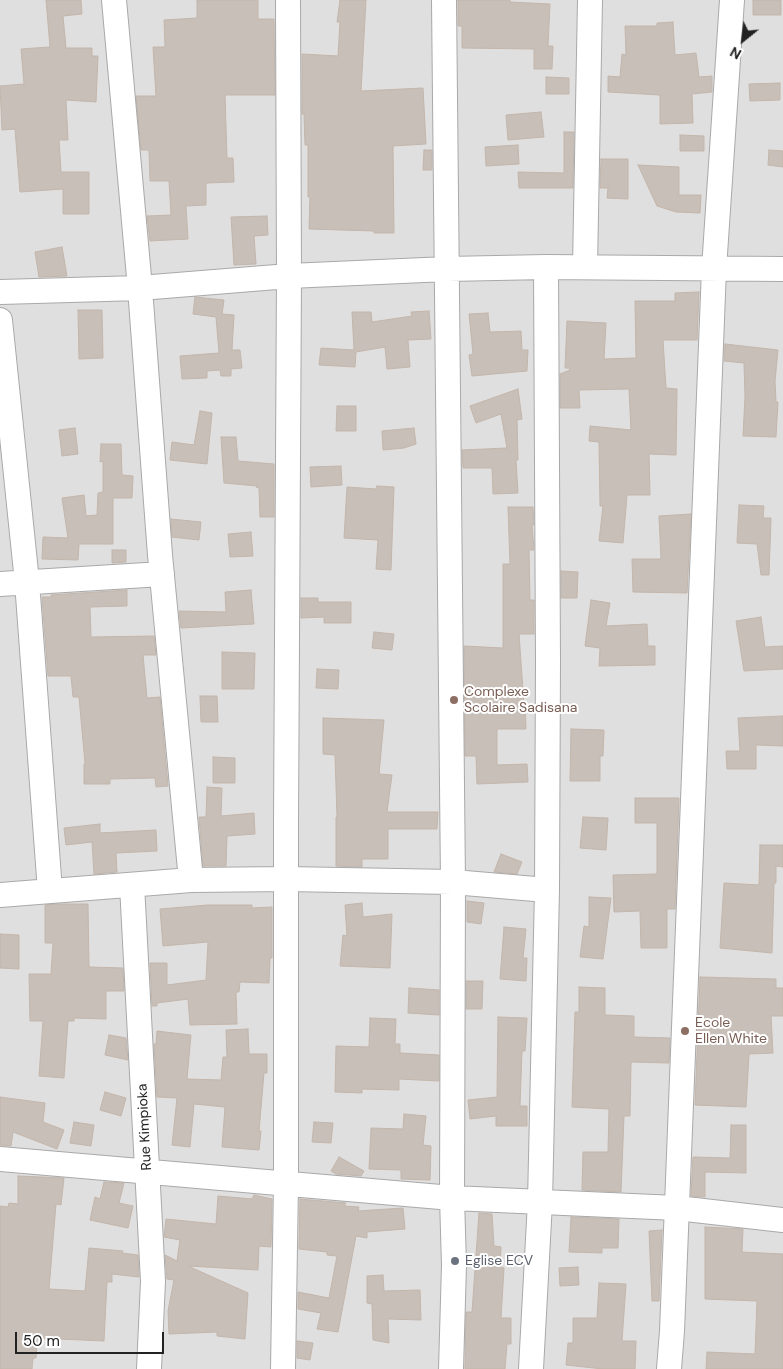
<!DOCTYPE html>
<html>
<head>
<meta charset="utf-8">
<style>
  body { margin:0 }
  #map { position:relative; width:783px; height:1369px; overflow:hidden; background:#f2efe9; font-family:"DM Sans",sans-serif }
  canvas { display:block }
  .north { position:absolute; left:718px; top:15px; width:50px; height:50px; -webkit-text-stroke:4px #fff; paint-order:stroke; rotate:209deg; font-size:14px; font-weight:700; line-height:20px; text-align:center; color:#222 }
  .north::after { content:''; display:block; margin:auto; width:18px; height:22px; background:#222; clip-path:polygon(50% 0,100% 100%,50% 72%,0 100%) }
  .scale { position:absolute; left:15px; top:1332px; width:149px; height:22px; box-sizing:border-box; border:2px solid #222; border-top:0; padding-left:6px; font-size:15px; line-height:18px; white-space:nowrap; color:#222; -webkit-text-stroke:4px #fff; paint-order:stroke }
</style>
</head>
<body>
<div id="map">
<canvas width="783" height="1369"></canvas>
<div class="north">N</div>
<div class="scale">50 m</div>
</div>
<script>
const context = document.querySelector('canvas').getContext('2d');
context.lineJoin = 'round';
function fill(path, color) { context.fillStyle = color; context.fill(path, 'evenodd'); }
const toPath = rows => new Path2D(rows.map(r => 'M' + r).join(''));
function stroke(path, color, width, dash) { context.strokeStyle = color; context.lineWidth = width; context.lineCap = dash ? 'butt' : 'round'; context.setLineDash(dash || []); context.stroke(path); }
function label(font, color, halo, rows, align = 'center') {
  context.font = font + ' "DM Sans",sans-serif'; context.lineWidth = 4; context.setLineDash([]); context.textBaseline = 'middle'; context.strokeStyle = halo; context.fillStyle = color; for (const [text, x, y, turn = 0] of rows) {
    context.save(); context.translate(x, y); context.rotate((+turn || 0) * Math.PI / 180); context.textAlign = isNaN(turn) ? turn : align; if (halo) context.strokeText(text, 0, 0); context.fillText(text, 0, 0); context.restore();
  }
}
const residential = toPath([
  [0,0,783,0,783,1369,0,1369]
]);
const building = toPath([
  [46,0,81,0,82,14,63,16,66,48,92,48,92,56,98,56,96,102,66,100,68,140,59,140,61,172,89,172,89,214,63,214,63,189,20,192,15,129,2,130,0,86,24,84,21,49,50,47,46,0],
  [197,0,258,0,258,19,274,19,275,95,225,95,227,158,233,158,234,182,206,183,206,205,186,206,188,239,150,241,147,216,171,215,169,181,150,181,149,150,141,150,136,96,156,96,153,47,165,47,164,20,197,18,197,0],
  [340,0,366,0,361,91,423,88,426,144,393,146,394,233,374,233,374,231,309,229,310,197,308,197,308,145,305,145,304,114,302,114,302,54,338,56,340,22,337,22,340,0],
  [458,0,510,0,510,2,550,4,548,46,553,46,552,69,534,69,534,49,462,48,462,26,458,26,458,0],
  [753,0,781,0,781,15,753,15,753,0],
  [673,22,675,55,696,53,699,77,712,76,712,92,692,94,693,123,660,124,660,95,608,92,608,76,620,77,622,54,626,55,625,26,657,26,657,23,673,22],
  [546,77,569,78,569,94,546,94,546,77],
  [780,83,780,100,750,101,749,84,780,83],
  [541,112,544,137,508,140,506,115,541,112],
  [564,132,574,132,573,188,519,188,518,172,564,173,564,132],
  [680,135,704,136,704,151,680,151,680,135],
  [518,145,519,164,486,166,485,147,518,145],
  [424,150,432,150,432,170,423,170,424,150],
  [769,150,783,151,783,167,768,165,769,150],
  [601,159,628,159,628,199,607,198,608,188,600,188,601,159],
  [638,165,679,167,679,195,701,195,700,213,676,212,657,206,638,165],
  [267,216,268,235,254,236,256,264,234,265,231,217,267,216],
  [62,247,67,276,39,277,35,252,62,247],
  [699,292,697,340,663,340,666,388,677,389,676,455,649,454,650,495,627,495,623,543,599,541,603,506,600,506,599,442,589,441,590,426,631,430,629,389,579,390,580,408,560,408,560,374,570,370,569,368,565,368,567,321,606,323,604,359,636,358,635,301,675,301,675,293,699,292],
  [195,297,224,300,222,314,234,315,232,350,240,350,242,368,231,369,231,376,221,376,220,370,207,371,207,378,182,379,180,356,219,353,216,317,193,314,195,297],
  [78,310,102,310,103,358,79,359,78,310],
  [429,311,431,339,408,340,410,367,387,369,385,347,356,352,355,367,319,365,321,348,354,350,352,312,371,312,372,322,412,316,411,312,429,311],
  [488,313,490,332,521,331,522,350,528,350,527,371,472,376,469,355,473,354,469,314,488,313],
  [725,344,778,350,775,381,776,402,778,402,776,437,743,436,745,396,744,363,724,361,725,344],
  [518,389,522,419,517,420,518,460,516,460,518,493,493,494,492,468,463,468,462,450,507,448,501,414,476,423,470,406,518,389],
  [337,406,356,406,356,431,336,431,337,406],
  [200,411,212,413,207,464,170,460,172,442,194,445,200,411],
  [75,428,78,454,62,456,59,430,75,428],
  [414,428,416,444,404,448,383,450,382,431,414,428],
  [221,437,236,437,238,461,274,464,274,517,260,517,259,488,256,487,257,486,224,483,221,437],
  [101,444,121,444,122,475,133,476,132,498,113,498,113,544,79,544,78,560,42,559,43,537,68,538,62,498,84,495,86,516,97,515,98,493,103,492,103,461,100,462,101,444],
  [341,466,342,485,311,487,310,467,341,466],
  [377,486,394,487,391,570,376,569,378,540,344,538,347,487,376,489,377,486],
  [739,505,764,506,763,518,771,518,769,575,761,575,757,544,737,543,739,505],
  [508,507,533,507,534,525,532,525,534,550,529,550,530,600,534,600,534,634,519,634,524,705,525,705,526,729,497,729,497,765,527,764,528,782,477,784,476,756,465,756,464,646,503,648,503,564,510,564,508,507],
  [691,514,687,593,633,592,632,559,661,559,659,516,691,514],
  [171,519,201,522,199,540,172,537,171,519],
  [251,532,253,556,230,557,228,534,251,532],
  [112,550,126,550,126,562,112,563,112,550],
  [561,571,578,572,577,598,561,598,561,571],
  [127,590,127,606,90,607,91,637,154,636,156,655,143,655,147,698,160,697,168,786,156,787,155,778,110,779,110,784,84,784,84,764,85,763,79,697,73,697,71,676,48,676,42,597,51,597,51,595,127,590],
  [251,590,254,624,181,628,179,611,226,612,225,592,251,590],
  [301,598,318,598,318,602,351,602,351,623,324,623,324,617,301,618,301,598],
  [591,600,610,603,606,626,647,624,648,646,655,646,655,665,599,666,600,648,585,646,591,600],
  [761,617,765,647,783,646,783,669,744,671,736,621,761,617],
  [374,632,394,634,392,650,372,648,374,632],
  [222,652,255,653,254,689,222,689,222,652],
  [317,669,339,670,338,689,316,688,317,669],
  [200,696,217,696,218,722,201,722,200,696],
  [783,716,783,746,756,745,756,769,727,769,726,751,740,751,738,718,783,716],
  [323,718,384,720,379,774,392,775,387,812,438,812,437,829,388,829,388,859,362,859,362,867,336,866,336,817,337,817,335,755,323,754,323,718],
  [571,729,604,730,603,756,600,756,600,781,570,781,571,729],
  [213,757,235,758,235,783,213,783,213,757],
  [207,787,222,788,221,816,254,813,255,834,227,836,226,866,203,866,199,817,206,817,207,787],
  [635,798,679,798,675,909,667,909,667,948,641,948,640,911,614,912,613,875,657,874,657,823,635,823,635,798],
  [583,817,608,818,606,850,580,848,583,817],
  [100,824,100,833,156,830,157,851,116,853,117,872,94,874,92,842,66,845,64,828,100,824],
  [760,845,783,845,783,867,776,866,776,883,774,883,772,953,720,948,724,883,759,885,760,845],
  [501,854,522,862,517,874,494,872,501,854],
  [589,897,611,898,603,959,580,957,584,926,589,927,589,897],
  [467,901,484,903,481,924,467,922,467,901],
  [362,903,363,917,392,914,390,968,340,966,343,935,347,936,345,905,362,903],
  [56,904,88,904,89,967,123,968,124,991,106,991,106,1019,74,1018,74,1021,68,1021,64,1078,39,1076,43,1021,30,1021,29,974,51,974,53,943,45,943,45,905,56,904],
  [208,905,252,905,252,908,272,907,272,958,270,958,269,983,240,982,239,992,236,992,237,1024,190,1025,188,999,157,1003,157,1006,152,1006,150,963,167,963,167,985,206,980,208,942,163,946,160,909,208,905],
  [504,927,526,929,523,958,527,958,526,981,500,979,504,927],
  [0,934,19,935,19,969,0,968,0,934],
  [700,977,776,979,776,988,783,988,783,1016,771,1016,773,1053,749,1054,746,1107,695,1105,700,977],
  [466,981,483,981,482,1009,466,1009,466,981],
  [579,987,605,988,605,1015,634,1016,634,1037,670,1038,669,1063,631,1062,630,1116,624,1116,621,1192,582,1190,583,1152,608,1152,609,1109,572,1107,575,1012,579,1012,579,987],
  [409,988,439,990,439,1015,408,1013,409,988],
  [498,1017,527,1018,525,1051,522,1051,520,1106,527,1106,527,1126,496,1126,496,1116,470,1119,468,1100,497,1097,498,1017],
  [370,1018,396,1019,395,1044,400,1044,400,1053,439,1055,439,1081,399,1079,399,1090,362,1089,362,1093,335,1092,336,1046,369,1047,370,1018],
  [248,1029,249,1054,267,1054,267,1073,264,1073,259,1131,261,1131,259,1150,222,1147,225,1107,194,1104,190,1147,172,1145,177,1098,157,1097,154,1044,156,1044,157,1031,191,1035,187,1079,221,1080,223,1057,227,1057,226,1030,248,1029],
  [109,1035,126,1038,128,1060,105,1055,109,1035],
  [105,1092,126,1098,121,1116,100,1110,105,1092],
  [0,1097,45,1103,43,1122,64,1130,57,1149,13,1132,11,1146,0,1145,0,1097],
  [404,1114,426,1116,423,1145,431,1146,430,1180,401,1179,401,1170,369,1169,371,1128,403,1129,404,1114],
  [74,1122,94,1125,91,1146,70,1143,74,1122],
  [314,1122,333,1123,331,1143,312,1142,314,1122],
  [731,1125,746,1125,746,1173,705,1172,705,1197,691,1196,693,1157,730,1158,731,1125],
  [339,1157,364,1171,361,1176,336,1174,331,1171,339,1157],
  [18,1176,64,1178,61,1205,56,1204,49,1289,85,1291,89,1248,123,1251,122,1253,138,1255,139,1277,112,1274,112,1282,107,1282,104,1341,37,1338,36,1358,33,1358,32,1369,0,1369,0,1206,8,1207,9,1203,18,1204,18,1176],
  [104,1182,124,1183,119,1203,133,1206,128,1228,90,1220,95,1197,100,1199,104,1182],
  [254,1195,272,1199,271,1247,259,1246,258,1270,188,1266,248,1293,245,1339,217,1336,217,1332,169,1334,168,1311,174,1280,167,1279,165,1255,177,1261,180,1240,164,1237,166,1219,216,1224,218,1196,252,1199,254,1195],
  [300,1199,346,1203,344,1206,359,1207,358,1211,403,1208,405,1229,367,1232,367,1238,356,1236,338,1332,317,1329,321,1313,298,1309,298,1292,329,1298,337,1256,327,1255,327,1252,299,1249,300,1199],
  [479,1213,492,1214,494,1246,501,1247,500,1267,504,1268,501,1318,511,1318,511,1344,507,1344,505,1369,465,1369,466,1312,472,1312,479,1213],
  [571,1217,619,1219,618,1248,602,1248,602,1253,569,1252,571,1217],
  [705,1227,743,1229,742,1252,783,1254,783,1369,706,1369,707,1352,755,1354,757,1301,705,1299,705,1227],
  [662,1230,659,1301,652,1301,649,1231,662,1230],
  [578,1267,579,1285,560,1286,559,1268,578,1267],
  [383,1275,384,1291,420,1290,421,1320,388,1319,389,1343,373,1340,372,1304,367,1303,367,1276,383,1275],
  [599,1283,626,1284,622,1341,636,1341,635,1369,603,1369,566,1365,568,1343,573,1343,573,1318,597,1318,599,1283],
  [297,1341,313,1343,310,1360,297,1358,297,1341]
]);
const street = toPath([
  [114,0,140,288,160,555,191,880],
  [444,0,453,882,452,1198,454,1265,451,1369],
  [585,267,590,0],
  [0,292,140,288,289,276,447,269,546,267,783,269],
  [0,320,27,582,50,891],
  [0,584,162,574],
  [132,885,153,1281,149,1369],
  [0,895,191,880,286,879,453,882,547,890],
  [0,1159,452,1198,677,1208,783,1220],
  [283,1369,286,1184,286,822,289,276,288,0],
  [531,1369,540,1202,547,890,548,661,546,267],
  [669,1369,672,1331,714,269,732,0]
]);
const markers = [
  [454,700,5,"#8d6e63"],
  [685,1031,5,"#8d6e63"],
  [455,1261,5,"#6b7280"]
];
const educationNames = [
  ["Complexe",464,692],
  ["Scolaire Sadisana",464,708],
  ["Ecole",695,1023],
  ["Ellen White",695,1039]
];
const streetNames = [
  ["Rue Kimpioka",145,1127,-93]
];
const worshipNames = [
  ["Eglise ECV",465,1261]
];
fill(residential, '#e0dfdf');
fill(building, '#c7bfb8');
stroke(building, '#c4b6ab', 1);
stroke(street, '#a9a9a9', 26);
stroke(street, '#fff', 24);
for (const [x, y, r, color] of markers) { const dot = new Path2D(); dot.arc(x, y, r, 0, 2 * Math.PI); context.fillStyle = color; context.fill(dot); stroke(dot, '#fff', 2); }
label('14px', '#785e54', '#fff', educationNames, 'left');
label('14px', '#222', '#fff', streetNames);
label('14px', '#5b616d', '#fff', worshipNames, 'left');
</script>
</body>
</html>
